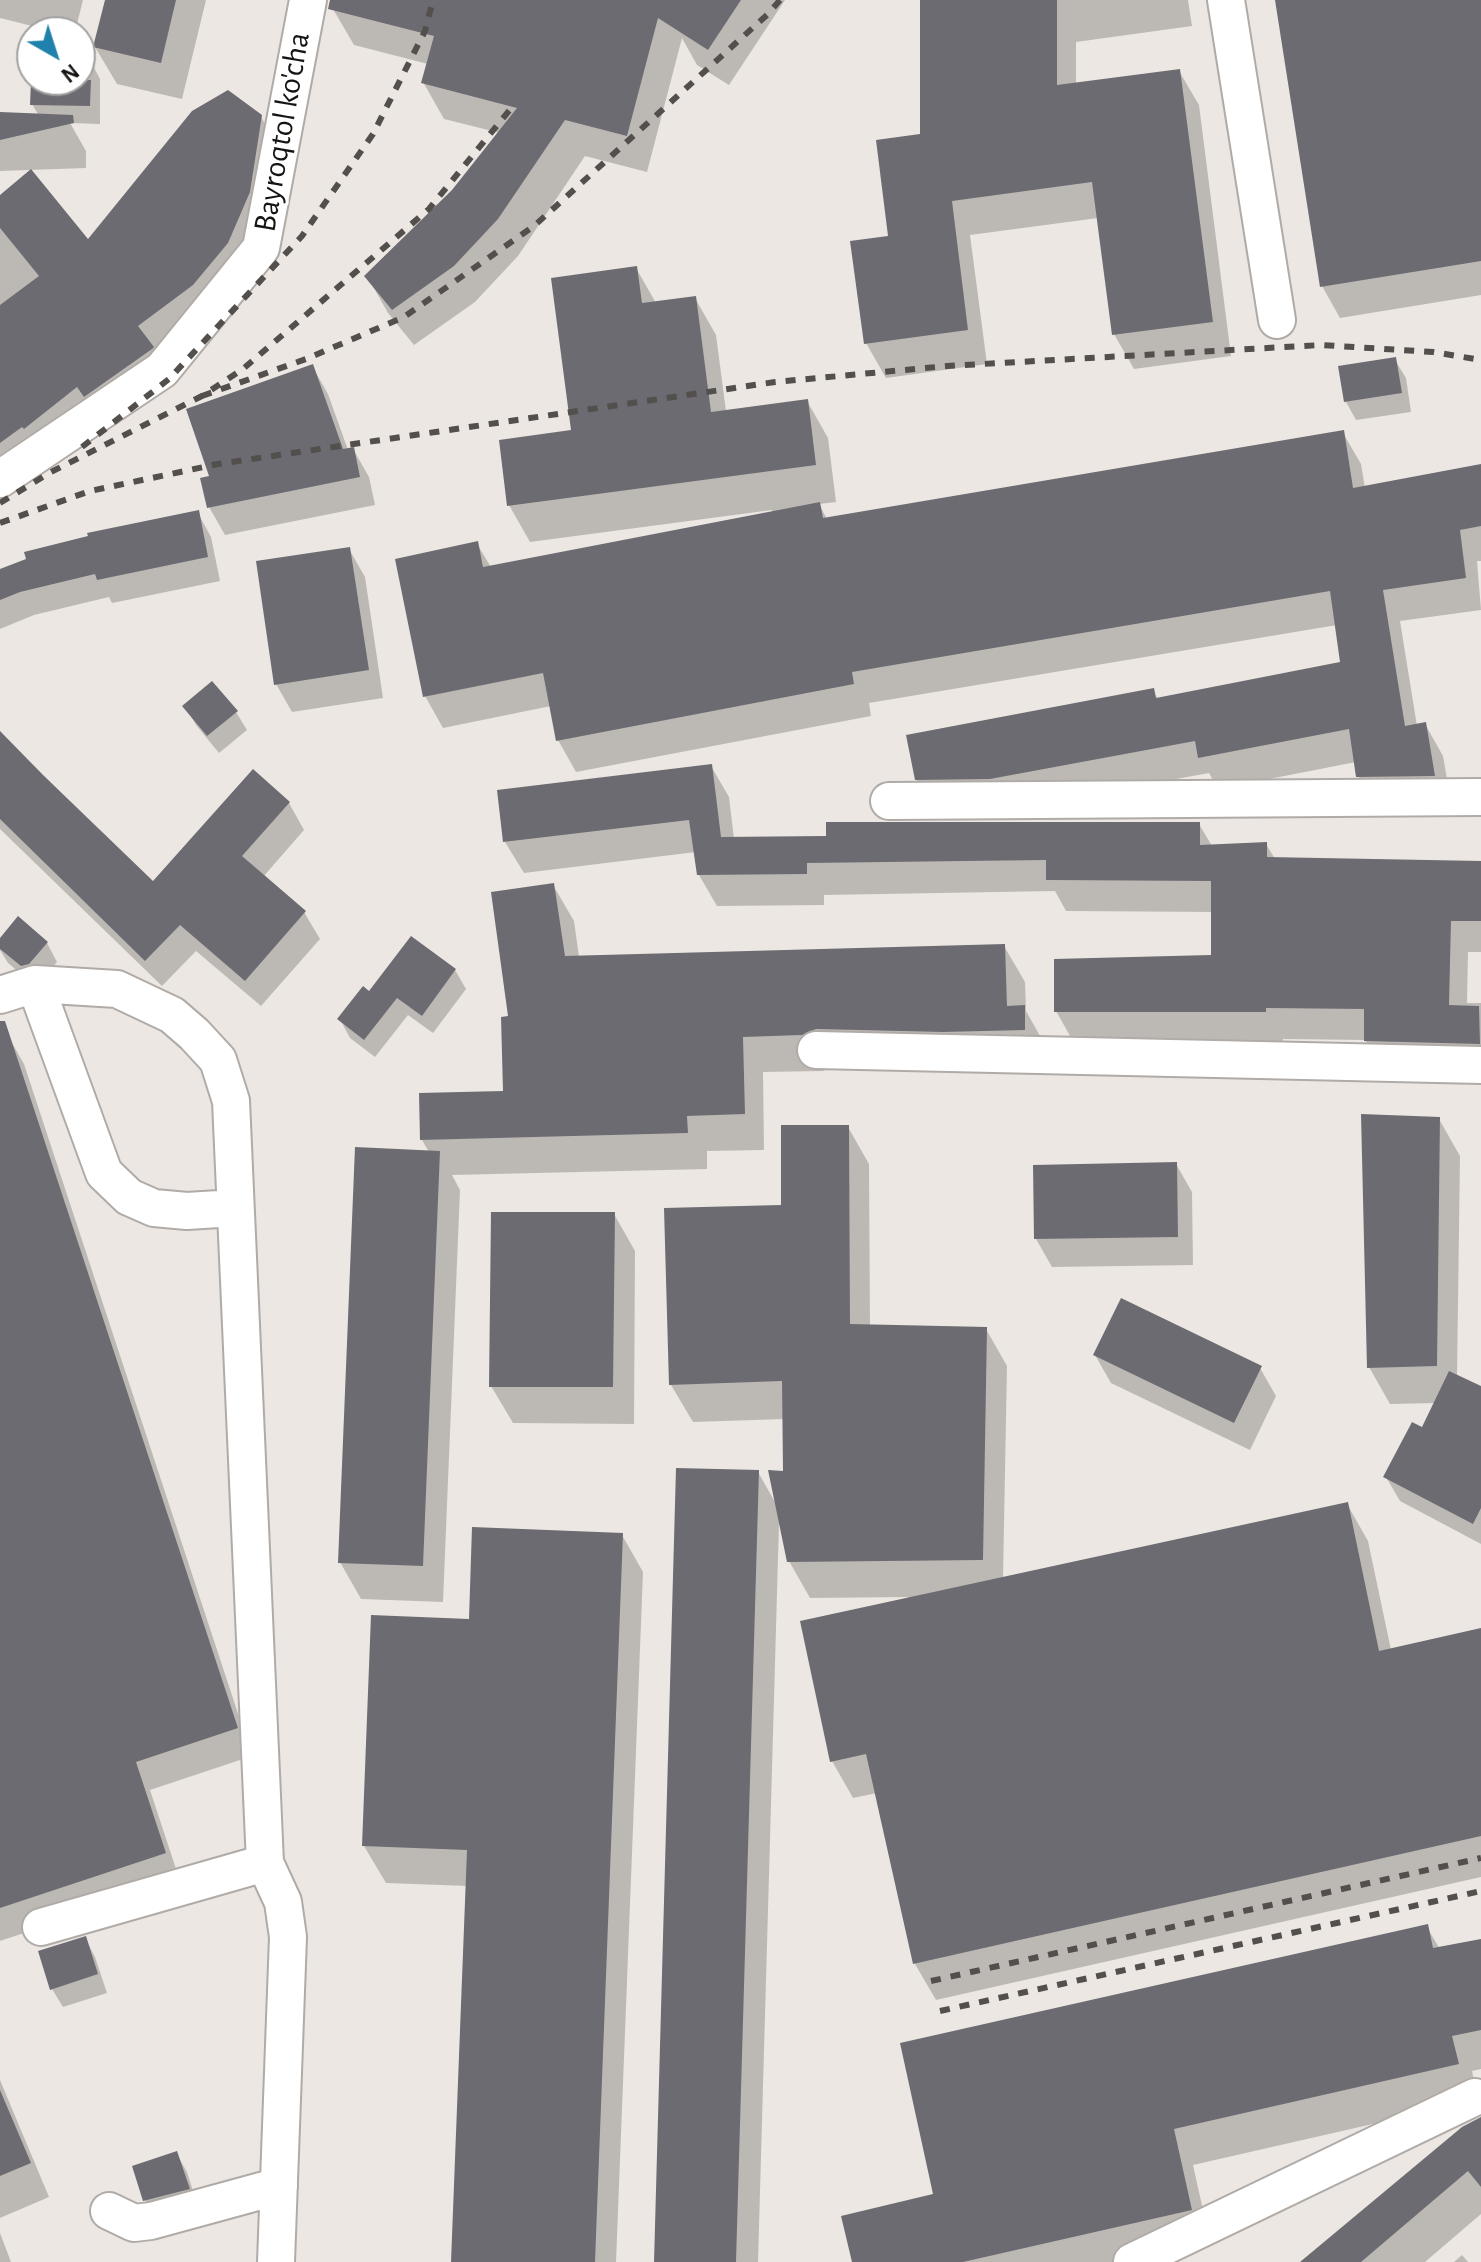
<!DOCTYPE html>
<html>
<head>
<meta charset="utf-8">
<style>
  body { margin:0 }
  #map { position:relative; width:1481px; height:2262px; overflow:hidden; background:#ece7e2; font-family:"Alegreya Sans",sans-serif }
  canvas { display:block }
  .north { position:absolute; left:16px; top:16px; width:80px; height:80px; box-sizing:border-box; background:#fff; border:2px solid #a2a1a0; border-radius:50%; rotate:141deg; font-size:22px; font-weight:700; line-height:32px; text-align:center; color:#161412 }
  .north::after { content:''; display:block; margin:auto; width:28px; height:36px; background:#1f81ac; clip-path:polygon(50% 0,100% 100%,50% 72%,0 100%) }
</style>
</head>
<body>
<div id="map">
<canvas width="1481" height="2262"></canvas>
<div class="north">N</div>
</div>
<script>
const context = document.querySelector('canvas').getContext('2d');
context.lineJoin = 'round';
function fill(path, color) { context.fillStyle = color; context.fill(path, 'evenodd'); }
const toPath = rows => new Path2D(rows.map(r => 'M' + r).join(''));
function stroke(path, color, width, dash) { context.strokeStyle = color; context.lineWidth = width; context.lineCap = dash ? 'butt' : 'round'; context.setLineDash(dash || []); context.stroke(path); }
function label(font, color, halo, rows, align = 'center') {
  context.font = font + ' "Alegreya Sans",sans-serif'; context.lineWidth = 6; context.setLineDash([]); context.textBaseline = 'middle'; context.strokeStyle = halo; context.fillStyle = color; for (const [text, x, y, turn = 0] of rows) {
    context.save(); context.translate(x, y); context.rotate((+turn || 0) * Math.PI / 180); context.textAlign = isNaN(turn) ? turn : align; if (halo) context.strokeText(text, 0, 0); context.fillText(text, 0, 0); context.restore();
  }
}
const shadow = toPath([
  [0,0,83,0,75,32,56,32,0,18],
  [107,0,206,0,182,99,117,84,95,47],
  [335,0,785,0,729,85,697,65,682,38,647,172,585,156,518,256,475,302,414,345,388,313,367,276,454,192,500,133,444,119,423,82,428,64,354,45,333,9],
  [922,0,1188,0,1192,26,1076,42,1076,85,1179,71,1199,105,1231,356,1134,369,1114,334,1098,218,970,235,987,364,886,378,866,343,890,238,922,136],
  [1277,0,1481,0,1481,295,1340,318,1322,286],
  [80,60,90,60,100,79,100,124,70,123,86,151,86,168,0,171,0,114,39,116,32,104,33,80,80,80],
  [261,117,281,151,247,278,171,383,105,430,98,420,0,492,0,212,88,242],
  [636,268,656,303,695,298,716,335,726,411,807,401,828,438,836,502,819,504,827,519,1343,433,1361,464,1365,488,1481,466,1481,561,1477,561,1481,610,1400,621,1417,726,1425,724,1443,756,1452,808,1376,808,1358,776,1356,762,1218,789,1209,773,1009,810,935,811,916,779,1153,691,1158,699,1342,664,1337,625,869,703,871,716,576,772,558,740,551,706,443,728,425,696,477,544,491,567,772,513,772,510,530,542,509,505,573,432],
  [1395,360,1406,378,1411,412,1356,420,1346,402,1341,368],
  [312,366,328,394,348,450,353,449,369,477,375,505,225,535,209,507,212,478],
  [198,513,211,537,220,581,112,603,109,597,34,615,0,629,0,571],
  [349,549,365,577,383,698,292,712,276,684],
  [185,706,236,712,247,730,219,753,196,725],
  [0,733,154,884,253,772,289,803,304,830,263,877,304,912,320,939,261,1006,196,951,162,986,0,829],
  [711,766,729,797,734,839,1199,824,1212,846,1266,844,1275,859,1481,863,1481,952,1468,952,1467,1003,1481,1003,1481,1075,1384,1073,1365,1040,1283,1039,1283,1044,1074,1043,1056,1011,1213,957,1213,912,1066,911,1055,891,824,895,824,905,717,906,699,875,696,852,524,873,505,842],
  [553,885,574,921,579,957,1004,946,1025,982,1026,1011,1044,1043,838,1064,823,1071,763,1072,764,1150,707,1151,707,1169,452,1175,460,1190,443,1602,361,1599,340,1562,429,1152,422,1140,505,1093,510,1018],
  [0,941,47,943,57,962,40,982,33,984,8,963,0,950],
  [455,970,466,989,433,1033,408,1015,375,1057,350,1038,340,1019,370,994],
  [8,1036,24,1064,252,1756,150,1790,180,1881,0,1941,0,1039],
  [1439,1119,1460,1156,1457,1377,1481,1388,1481,1544,1400,1501,1386,1477,1423,1430,1436,1403,1390,1404,1369,1367],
  [848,1127,869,1164,870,1326,986,1329,1007,1366,1003,1578,1347,1504,1368,1541,1391,1650,1481,1630,1481,1877,936,2000,915,1964,877,1793,853,1798,832,1761,908,1597,810,1598,789,1561,779,1523,758,2262,655,2262,758,1472,775,1502,785,1473,785,1419,693,1422,671,1385,783,1207],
  [1176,1164,1192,1192,1193,1265,1052,1267,1036,1239],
  [614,1214,635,1251,634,1424,513,1423,491,1386],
  [1095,1355,1260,1368,1276,1396,1250,1450,1111,1383],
  [622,1535,643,1572,616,2262,453,2262,468,1886,386,1883,364,1846,471,1621],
  [1426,1926,1440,1949,1481,1941,1481,2069,1472,2071,1478,2100,1193,2165,1211,2246,1138,2262,854,2262,936,2196],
  [85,1938,95,1957,107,1993,63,2007,52,1989],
  [0,2080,49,2197,0,2218],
  [1481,2125,1481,2214,1425,2262,1303,2262],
  [176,2153,187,2172,198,2207,155,2218,145,2200],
  [0,2233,11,2262,0,2262],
  [1462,2255,1468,2262,1454,2262]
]);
const building = toPath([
  [105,0,176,0,161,63,93,47],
  [330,0,741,0,708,50,658,18,627,136,565,120,498,219,454,266,392,310,364,276,452,190,517,108,421,83,434,36,328,9],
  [920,0,1057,0,1057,85,1180,69,1213,322,1112,335,1092,182,952,201,968,330,864,344,850,241,888,236,876,140,920,134],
  [1275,0,1481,0,1481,261,1320,287],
  [31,80,91,80,90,106,30,105],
  [228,90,262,115,250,192,228,243,193,285,138,326,154,347,152,349,84,397,77,387,24,429,22,427,0,443,0,305,39,276,0,228,0,195,31,169,88,239,192,111],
  [0,112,73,115,74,123,0,140],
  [637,266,642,303,696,296,711,412,808,399,816,465,507,506,499,440,571,430,551,278],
  [1396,357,1402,393,1344,402,1338,366],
  [313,364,343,449,354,447,360,477,207,508,200,478,209,476,186,409],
  [1344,430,1353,488,1481,464,1481,526,1460,530,1466,578,1383,590,1405,726,1426,722,1435,776,1356,777,1349,729,1198,758,1195,741,990,779,915,780,906,735,1154,688,1156,698,1340,662,1330,591,852,672,854,684,556,741,543,673,423,697,395,559,478,541,483,567,820,502,823,518],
  [199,510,208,557,97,580,95,574,20,592,0,600,0,569,26,559,24,552,88,536,87,533],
  [350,547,369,670,274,685,256,561],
  [212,681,238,711,207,736,182,706],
  [0,731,43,775,153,881,253,769,290,802,242,856,306,911,245,981,180,925,145,961,0,819],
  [712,764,721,837,826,836,826,822,1200,822,1200,845,1267,842,1267,857,1481,861,1481,921,1451,921,1449,1005,1479,1006,1480,1044,1364,1041,1364,1009,1266,1008,1266,1012,1054,1012,1054,959,1211,955,1211,881,1046,880,1046,860,807,863,807,874,697,875,689,820,503,842,497,790],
  [554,883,565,956,1005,944,1007,1006,1025,1005,1025,1030,943,1032,816,1029,802,1035,743,1037,745,1114,687,1116,688,1133,420,1140,419,1093,503,1091,501,1017,508,1016,491,892],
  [18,916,48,942,29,964,21,966,0,949,0,938],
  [411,936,456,969,422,1016,397,998,364,1040,337,1019,363,986,369,991],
  [0,1021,5,1021,238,1728,136,1762,166,1853,0,1908],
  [1361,1114,1440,1117,1437,1366,1367,1368],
  [781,1125,849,1125,850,1324,987,1327,983,1560,787,1562,768,1470,783,1471,782,1381,669,1385,664,1208,781,1205],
  [355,1147,440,1151,423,1566,338,1563],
  [1177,1162,1178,1237,1034,1239,1033,1165],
  [491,1212,615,1212,613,1387,489,1387],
  [1121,1298,1262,1366,1234,1423,1093,1355],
  [1449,1371,1481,1386,1481,1508,1473,1524,1383,1477,1412,1422,1422,1427],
  [676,1468,759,1470,736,2262,654,2262],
  [1348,1502,1379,1651,1481,1628,1481,1836,913,1964,866,1754,830,1762,800,1621],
  [472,1527,623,1533,595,2262,451,2262,467,1850,362,1846,371,1615,469,1619],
  [1428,1924,1433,1948,1481,1939,1481,2030,1452,2036,1459,2064,1174,2129,1192,2210,963,2262,852,2262,841,2216,933,2194,900,2043],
  [86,1936,98,1974,50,1990,38,1951],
  [0,2090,31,2163,0,2176],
  [1481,2117,1481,2187,1468,2171,1361,2262,1300,2262,1462,2127],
  [177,2151,190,2189,143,2201,132,2166]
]);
const minor = toPath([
  [1226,0,1277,320],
  [0,479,162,370,261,248,308,0],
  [889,801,1481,797],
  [35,984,104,1173,129,1197,154,1208,187,1211,235,1208],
  [0,995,35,984,117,989,172,1015,194,1034,218,1060,231,1101,265,1863,283,1902,288,1937,276,2262],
  [816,1050,1481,1065],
  [41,1927,265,1863],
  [109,2211,134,2223,151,2221,279,2186],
  [1132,2262,1475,2097]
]);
const rail = toPath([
  [202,396,306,359,404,317,534,226,768,14,780,0],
  [82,447,169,379,302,236,373,134,425,31,433,0],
  [0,503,51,472,202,396,243,369,429,209,513,106],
  [0,523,90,491,218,464,775,382,947,366,1321,345,1433,352,1481,360],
  [931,1981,1481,1858],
  [940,2011,1481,1891]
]);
const streetNames = [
  ["Bayroqtol ko'cha",282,132,-80]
];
fill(shadow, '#0003');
fill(building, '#6c6b71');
stroke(minor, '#b0aba7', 40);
stroke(minor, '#fff', 36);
stroke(rail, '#524f4c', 6, [10, 10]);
label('32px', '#161412', '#fff', streetNames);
</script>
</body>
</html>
